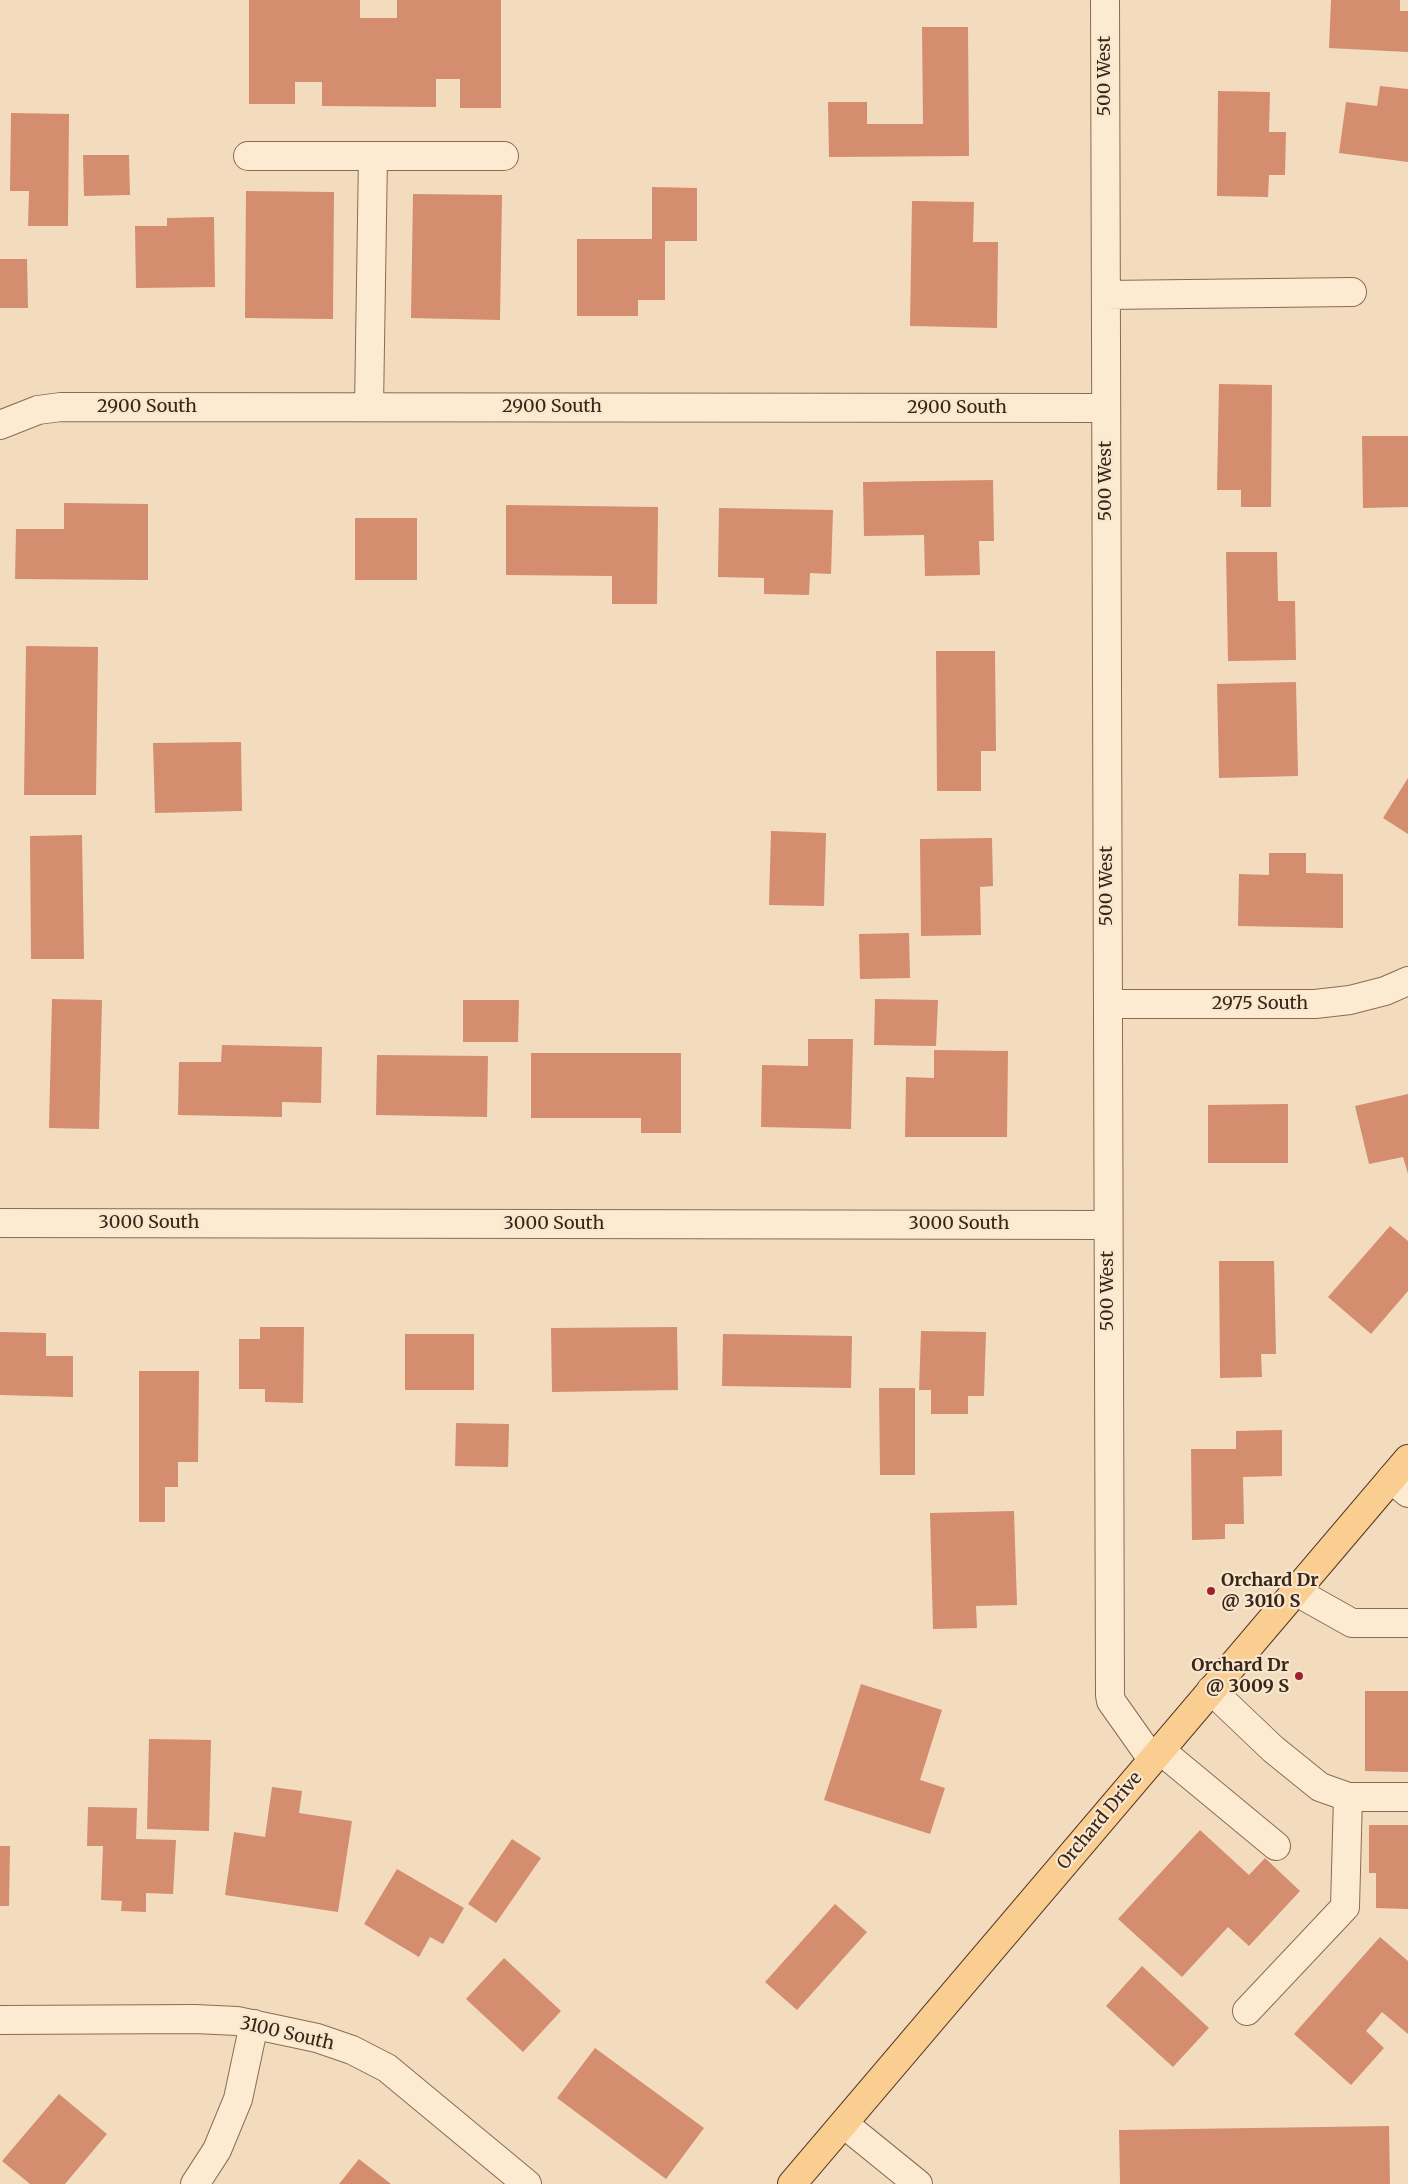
<!DOCTYPE html>
<html>
<head>
<meta charset="utf-8">
<style>
  body { margin:0 }
  canvas { display:block; background:#f2dcbd }
</style>
</head>
<body>
<canvas width="1408" height="2184"></canvas>
<script>
const context = document.querySelector('canvas').getContext('2d');
context.lineJoin = 'round';
function fill(path, color) { context.fillStyle = color; context.fill(path, 'evenodd'); }
const toPath = rows => new Path2D(rows.map(r => 'M' + r).join(''));
function stroke(path, color, width, dash) { context.strokeStyle = color; context.lineWidth = width; context.lineCap = dash ? 'butt' : 'round'; context.setLineDash(dash || []); context.stroke(path); }
function label(font, color, halo, rows, align = 'center') {
  context.font = font + ' Merriweather,serif'; context.lineWidth = 4.5; context.setLineDash([]); context.textBaseline = 'middle'; context.strokeStyle = halo; context.fillStyle = color; for (const [text, x, y, turn = 0] of rows) {
    context.save(); context.translate(x, y); context.rotate((+turn || 0) * Math.PI / 180); context.textAlign = isNaN(turn) ? turn : align; if (halo) context.strokeText(text, 0, 0); context.fillText(text, 0, 0); context.restore();
  }
}
const building = toPath([
  [249,0,360,0,360,18,397,18,397,0,501,0,501,108,460,108,460,79,436,79,436,107,322,106,322,82,295,82,295,104,249,104],
  [1331,0,1400,0,1400,11,1408,11,1408,52,1329,48],
  [922,27,968,27,969,156,829,157,828,102,867,102,867,124,923,124],
  [1380,86,1408,89,1408,162,1339,153,1346,102,1377,106],
  [1218,91,1270,92,1269,132,1286,132,1285,175,1269,175,1268,197,1217,196],
  [11,113,69,114,68,226,28,226,29,191,10,191],
  [83,155,129,155,130,195,84,196],
  [652,187,697,188,697,241,665,241,665,300,638,300,638,316,577,316,577,239,652,239],
  [246,191,334,192,333,319,245,318],
  [413,194,502,195,500,320,411,318],
  [912,201,974,202,973,242,998,242,997,328,910,326],
  [214,217,215,287,136,288,135,226,167,226,167,218],
  [0,259,27,259,28,308,0,308],
  [1219,384,1272,385,1271,507,1241,507,1241,490,1217,490],
  [1362,436,1408,436,1408,507,1363,508],
  [993,480,994,541,979,541,980,575,925,576,924,535,864,536,863,482],
  [64,503,148,504,148,580,15,579,16,529,64,529],
  [506,505,658,507,657,604,612,604,612,576,506,575],
  [719,508,833,510,831,574,810,573,809,595,764,594,764,578,718,577],
  [355,518,417,518,417,580,355,580],
  [1226,552,1277,552,1278,601,1295,601,1296,660,1228,661],
  [26,646,98,647,96,795,24,795],
  [936,651,995,651,996,751,981,751,981,791,937,791],
  [1296,682,1298,776,1219,778,1217,684],
  [241,742,242,811,155,813,153,743],
  [1408,778,1408,834,1383,818],
  [771,831,826,833,824,906,769,905],
  [82,835,84,959,31,959,30,836],
  [992,838,993,886,980,887,981,935,921,936,920,839],
  [1269,853,1306,853,1306,873,1343,874,1343,928,1238,926,1239,874,1269,875],
  [909,933,910,978,860,979,859,934],
  [52,999,102,1000,99,1129,49,1128],
  [875,999,938,1000,936,1046,874,1045],
  [463,1000,519,1000,518,1042,463,1042],
  [808,1039,853,1039,851,1129,761,1127,762,1065,808,1066],
  [222,1045,322,1047,321,1103,282,1102,282,1117,178,1115,179,1062,221,1062],
  [934,1050,1008,1051,1007,1137,905,1137,906,1077,934,1078],
  [531,1053,681,1053,681,1133,641,1133,641,1118,531,1118],
  [377,1055,488,1056,487,1117,376,1115],
  [1408,1094,1408,1174,1403,1157,1369,1164,1355,1106],
  [1288,1104,1288,1163,1208,1163,1208,1105],
  [1390,1226,1408,1241,1408,1291,1371,1334,1328,1297],
  [1219,1261,1274,1261,1276,1354,1261,1354,1262,1377,1220,1378],
  [260,1327,304,1327,303,1403,265,1402,265,1389,239,1389,239,1339,260,1339],
  [677,1327,678,1390,552,1392,551,1328],
  [921,1331,986,1332,984,1396,968,1396,968,1414,931,1414,931,1390,919,1390],
  [0,1332,46,1333,46,1356,73,1356,73,1397,0,1395],
  [405,1334,474,1334,474,1390,405,1390],
  [723,1334,852,1336,851,1388,722,1386],
  [139,1371,199,1371,198,1462,178,1462,178,1487,165,1487,165,1522,139,1522],
  [879,1388,915,1388,915,1475,880,1475],
  [456,1423,509,1424,508,1467,455,1466],
  [1282,1430,1282,1476,1243,1477,1244,1524,1225,1524,1225,1539,1192,1540,1191,1449,1236,1449,1236,1431],
  [1014,1511,1017,1605,976,1606,977,1628,933,1629,930,1513],
  [861,1684,942,1710,920,1780,945,1788,930,1834,824,1800],
  [1365,1691,1408,1691,1408,1772,1365,1771],
  [149,1739,211,1740,209,1831,147,1829],
  [272,1787,302,1791,299,1813,352,1821,338,1912,225,1895,234,1832,265,1837],
  [88,1807,137,1808,136,1839,176,1840,173,1894,146,1893,146,1912,121,1911,122,1901,101,1900,103,1846,87,1846],
  [1369,1825,1408,1825,1408,1909,1376,1908,1376,1873,1369,1873],
  [1200,1830,1249,1875,1265,1858,1300,1891,1249,1946,1228,1927,1182,1977,1118,1919],
  [512,1839,541,1858,496,1923,468,1904],
  [0,1846,10,1846,9,1906,0,1906],
  [397,1869,464,1908,443,1944,430,1937,419,1957,364,1924],
  [835,1904,867,1932,797,2010,765,1982],
  [1380,1937,1408,1961,1408,2034,1382,2012,1366,2031,1384,2048,1351,2085,1294,2034],
  [504,1958,561,2011,523,2052,466,1999],
  [1142,1966,1209,2028,1173,2067,1106,2006],
  [595,2048,704,2128,666,2179,557,2098],
  [59,2094,107,2134,65,2184,30,2184,2,2161],
  [1389,2126,1390,2184,1120,2184,1119,2130],
  [359,2159,391,2184,339,2184]
]);
const minor = toPath([
  [1105,0,1110,1695,1111,1701,1152,1759],
  [248,156,504,156],
  [1106,295,1352,292],
  [369,407,373,156],
  [0,425,38,410,61,407,1106,408],
  [1108,1004,1315,1004,1350,1000,1385,991,1408,981],
  [0,1223,1108,1225],
  [1391,1479,1408,1493],
  [1295,1591,1352,1623,1408,1623],
  [1211,1690,1273,1749,1320,1787,1348,1797,1408,1797],
  [1160,1750,1276,1846],
  [1247,2011,1345,1907,1348,1797],
  [0,2020,195,2019,237,2021,317,2038,352,2050,387,2068,527,2184],
  [844,2124,918,2184],
  [195,2184,217,2150,238,2099,254,2024]
]);
const major = toPath([
  [792,2184,1408,1459]
]);
const markers = [
  [1211,1591,5,"#a01f2f"],
  [1299,1676,5,"#a01f2f"]
];
const streetNames = [
  ["500 West",1105,76,-90],
  ["2900 South",147,407],
  ["2900 South",552,407],
  ["2900 South",957,408],
  ["500 West",1106,481,-90],
  ["500 West",1107,886,-90],
  ["2975 South",1260,1004],
  ["3000 South",149,1223],
  ["3000 South",554,1224],
  ["3000 South",959,1224],
  ["500 West",1108,1291,-90],
  ["Orchard Drive",1100,1821,-50],
  ["3100 South",287,2034,13]
];
const poiNames = [
  ["Orchard Dr",1221,1581],
  ["@ 3010 S",1221,1602],
  ["Orchard Dr",1289,1666,"right"],
  ["@ 3009 S",1289,1687,"right"]
];
fill(building, '#d48d6f');
stroke(minor, '#8c6b54', 30);
stroke(major, '#593a29', 30);
stroke(minor, '#fcead1', 28);
stroke(major, '#facd90', 28);
for (const [x, y, r, color] of markers) { const dot = new Path2D(); dot.arc(x, y, r, 0, 2 * Math.PI); context.fillStyle = color; context.fill(dot); stroke(dot, '#f9e7cd', 2); }
label('18px', '#39261b', '#f9e7cd', streetNames);
label('bold 18px', '#39261b', '#f9e7cd', poiNames, 'left');
</script>
</body>
</html>
